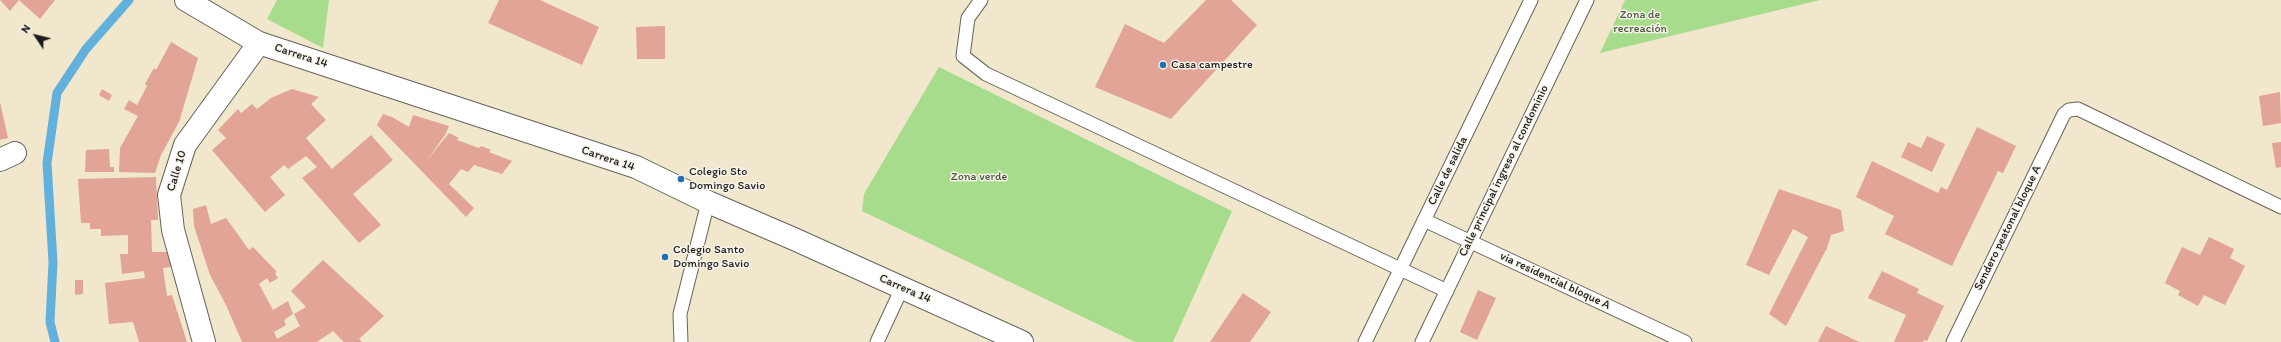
<!DOCTYPE html>
<html>
<head>
<meta charset="utf-8">
<style>
  body { margin:0 }
  #map { position:relative; width:2281px; height:342px; overflow:hidden; background:#f0e7cd; font-family:Itim,sans-serif }
  canvas { display:block }
  .north { position:absolute; left:16px; top:16px; width:40px; height:40px; -webkit-text-stroke:3px #f7f3e8; paint-order:stroke; rotate:305deg; font-size:11px; font-weight:700; line-height:16px; text-align:center; color:#1c1c1c }
  .north::after { content:''; display:block; margin:auto; width:14px; height:18px; background:#1c1c1c; clip-path:polygon(50% 0,100% 100%,50% 72%,0 100%) }
</style>
</head>
<body>
<div id="map">
<canvas width="2281" height="342"></canvas>
<div class="north">N</div>
</div>
<script>
const context = document.querySelector('canvas').getContext('2d');
context.lineJoin = 'round';
function fill(path, color) { context.fillStyle = color; context.fill(path, 'evenodd'); }
const toPath = rows => new Path2D(rows.map(r => 'M' + r).join(''));
function stroke(path, color, width, dash) { context.strokeStyle = color; context.lineWidth = width; context.lineCap = dash ? 'butt' : 'round'; context.setLineDash(dash || []); context.stroke(path); }
function label(font, color, halo, rows, align = 'center') {
  context.font = font + ' Itim,sans-serif'; context.lineWidth = 3; context.setLineDash([]); context.textBaseline = 'middle'; context.strokeStyle = halo; context.fillStyle = color; for (const [text, x, y, turn = 0] of rows) {
    context.save(); context.translate(x, y); context.rotate((+turn || 0) * Math.PI / 180); context.textAlign = isNaN(turn) ? turn : align; if (halo) context.strokeText(text, 0, 0); context.fillText(text, 0, 0); context.restore();
  }
}
const green = toPath([
  [277,0,329,0,323,48,267,19],
  [1625,0,1820,0,1600,53],
  [939,67,1232,211,1173,342,1135,342,862,211,864,194]
]);
const stream = toPath([
  [55,342,50,322,53,262,47,163,57,93,86,49,129,0]
]);
const building = toPath([
  [0,0,55,0,40,19,19,0,10,11],
  [499,0,540,0,599,27,582,65,488,23],
  [1206,0,1231,0,1257,25,1171,119,1095,87,1125,24,1164,43],
  [665,26,665,59,637,59,636,27],
  [171,42,198,58,179,122,161,155,155,173,119,172,120,148,138,116,124,109,129,100,137,105,147,86,145,84,154,68,156,70],
  [102,89,112,95,109,101,99,95],
  [292,89,319,97,311,104,326,120,306,138,332,169,371,135,393,160,353,194,381,225,359,243,302,178,317,167,306,156,288,169,284,165,270,177,285,195,265,212,212,150,226,138,218,130,238,109,241,113,252,104,257,109,271,98],
  [2280,92,2281,123,2263,126,2259,96],
  [0,102,8,138,0,140],
  [383,114,392,117,409,127,413,115,449,126,445,135,427,160,449,133,459,138,457,140,479,148,481,146,491,150,489,152,512,161,502,174,474,165,468,172,461,169,449,184,474,208,466,217,377,125],
  [1977,127,2016,146,2003,173,1998,171,1952,266,1885,234,1894,216,1856,197,1872,161,1938,193,1941,187,1947,190],
  [1927,136,1945,144,1932,172,1901,157,1908,142,1921,148],
  [2281,142,2281,167,2276,168,2272,143],
  [109,149,110,167,114,167,114,172,85,172,86,150],
  [156,177,158,220,151,220,152,252,168,252,171,267,163,268,167,296,172,295,187,342,139,342,133,322,109,324,105,283,145,278,144,271,122,274,120,254,128,254,128,235,101,236,101,229,90,229,90,223,81,223,78,179],
  [1779,189,1841,210,1844,231,1831,235,1827,248,1786,326,1769,314,1808,237,1793,229,1769,275,1746,265],
  [206,205,211,224,226,218,249,250,253,247,277,272,275,273,278,278,270,283,267,278,259,284,273,310,288,301,293,314,284,320,286,325,274,332,277,339,300,326,294,314,306,307,291,291,323,260,384,316,359,339,362,342,344,342,333,331,317,342,242,342,226,305,210,275,194,226,193,209],
  [2209,237,2234,249,2230,258,2245,266,2225,305,2204,295,2198,306,2178,295,2180,291,2165,283,2182,247,2200,255],
  [1882,271,1919,289,1917,293,1944,306,1927,341,1924,340,1923,342,1894,342,1906,315,1868,298],
  [75,280,83,280,83,294,75,295],
  [1478,290,1496,298,1477,340,1460,332],
  [1243,293,1271,312,1250,342,1210,342],
  [1826,326,1859,342,1818,342]
]);
const lane = toPath([
  [981,0,968,18,963,56,986,74,1447,291],
  [1424,220,1685,342],
  [681,342,680,314,708,202],
  [877,342,902,288],
  [1365,342,1531,0],
  [1422,342,1587,0],
  [1953,342,2064,114,2069,110,2078,109,2281,207]
]);
const street = toPath([
  [0,160,15,153],
  [204,342,173,230,169,195,185,145,259,43]
]);
const secondary = toPath([
  [186,0,259,43,636,167,708,202,794,239,1022,342]
]);
const markers = [
  [1163,65,4,"#1f6fb2"],
  [681,179,4,"#1f6fb2"],
  [665,257,4,"#1f6fb2"]
];
const parkNames = [
  ["Zona de",1640,15],
  ["recreación",1640,29],
  ["Zona verde",979,177]
];
const streetNames = [
  ["Carrera 14",301,56,18],
  ["Carrera 14",608,159,19],
  ["Calle 10",177,171,-73],
  ["Calle de salida",1448,171,-64],
  ["Calle principal ingreso al condominio",1504,171,-64],
  ["Sendero peatonal bloque A",2008,228,-64],
  ["via residencial bloque A",1555,281,25],
  ["Carrera 14",905,289,24]
];
const poiNames = [
  ["Casa campestre",1171,65],
  ["Colegio Sto",689,172],
  ["Domingo Savio",689,186],
  ["Colegio Santo",673,250],
  ["Domingo Savio",673,264]
];
fill(green, '#a7dc8c');
stroke(stream, '#62b0dc', 9);
fill(building, '#e1a497');
stroke(lane, '#66635a', 15);
stroke(street, '#66635a', 24);
stroke(secondary, '#66635a', 24);
stroke(lane, '#fff', 13);
stroke(street, '#fff', 22);
stroke(secondary, '#fff', 22);
for (const [x, y, r, color] of markers) { const dot = new Path2D(); dot.arc(x, y, r, 0, 2 * Math.PI); context.fillStyle = color; context.fill(dot); stroke(dot, '#f7f3e8', 1.5); }
label('12px', '#46563e', '#f7f3e8', parkNames);
label('12px', '#1c1c1c', '#f7f3e8', streetNames);
label('12px', '#1c1c1c', '#f7f3e8', poiNames, 'left');
</script>
</body>
</html>
